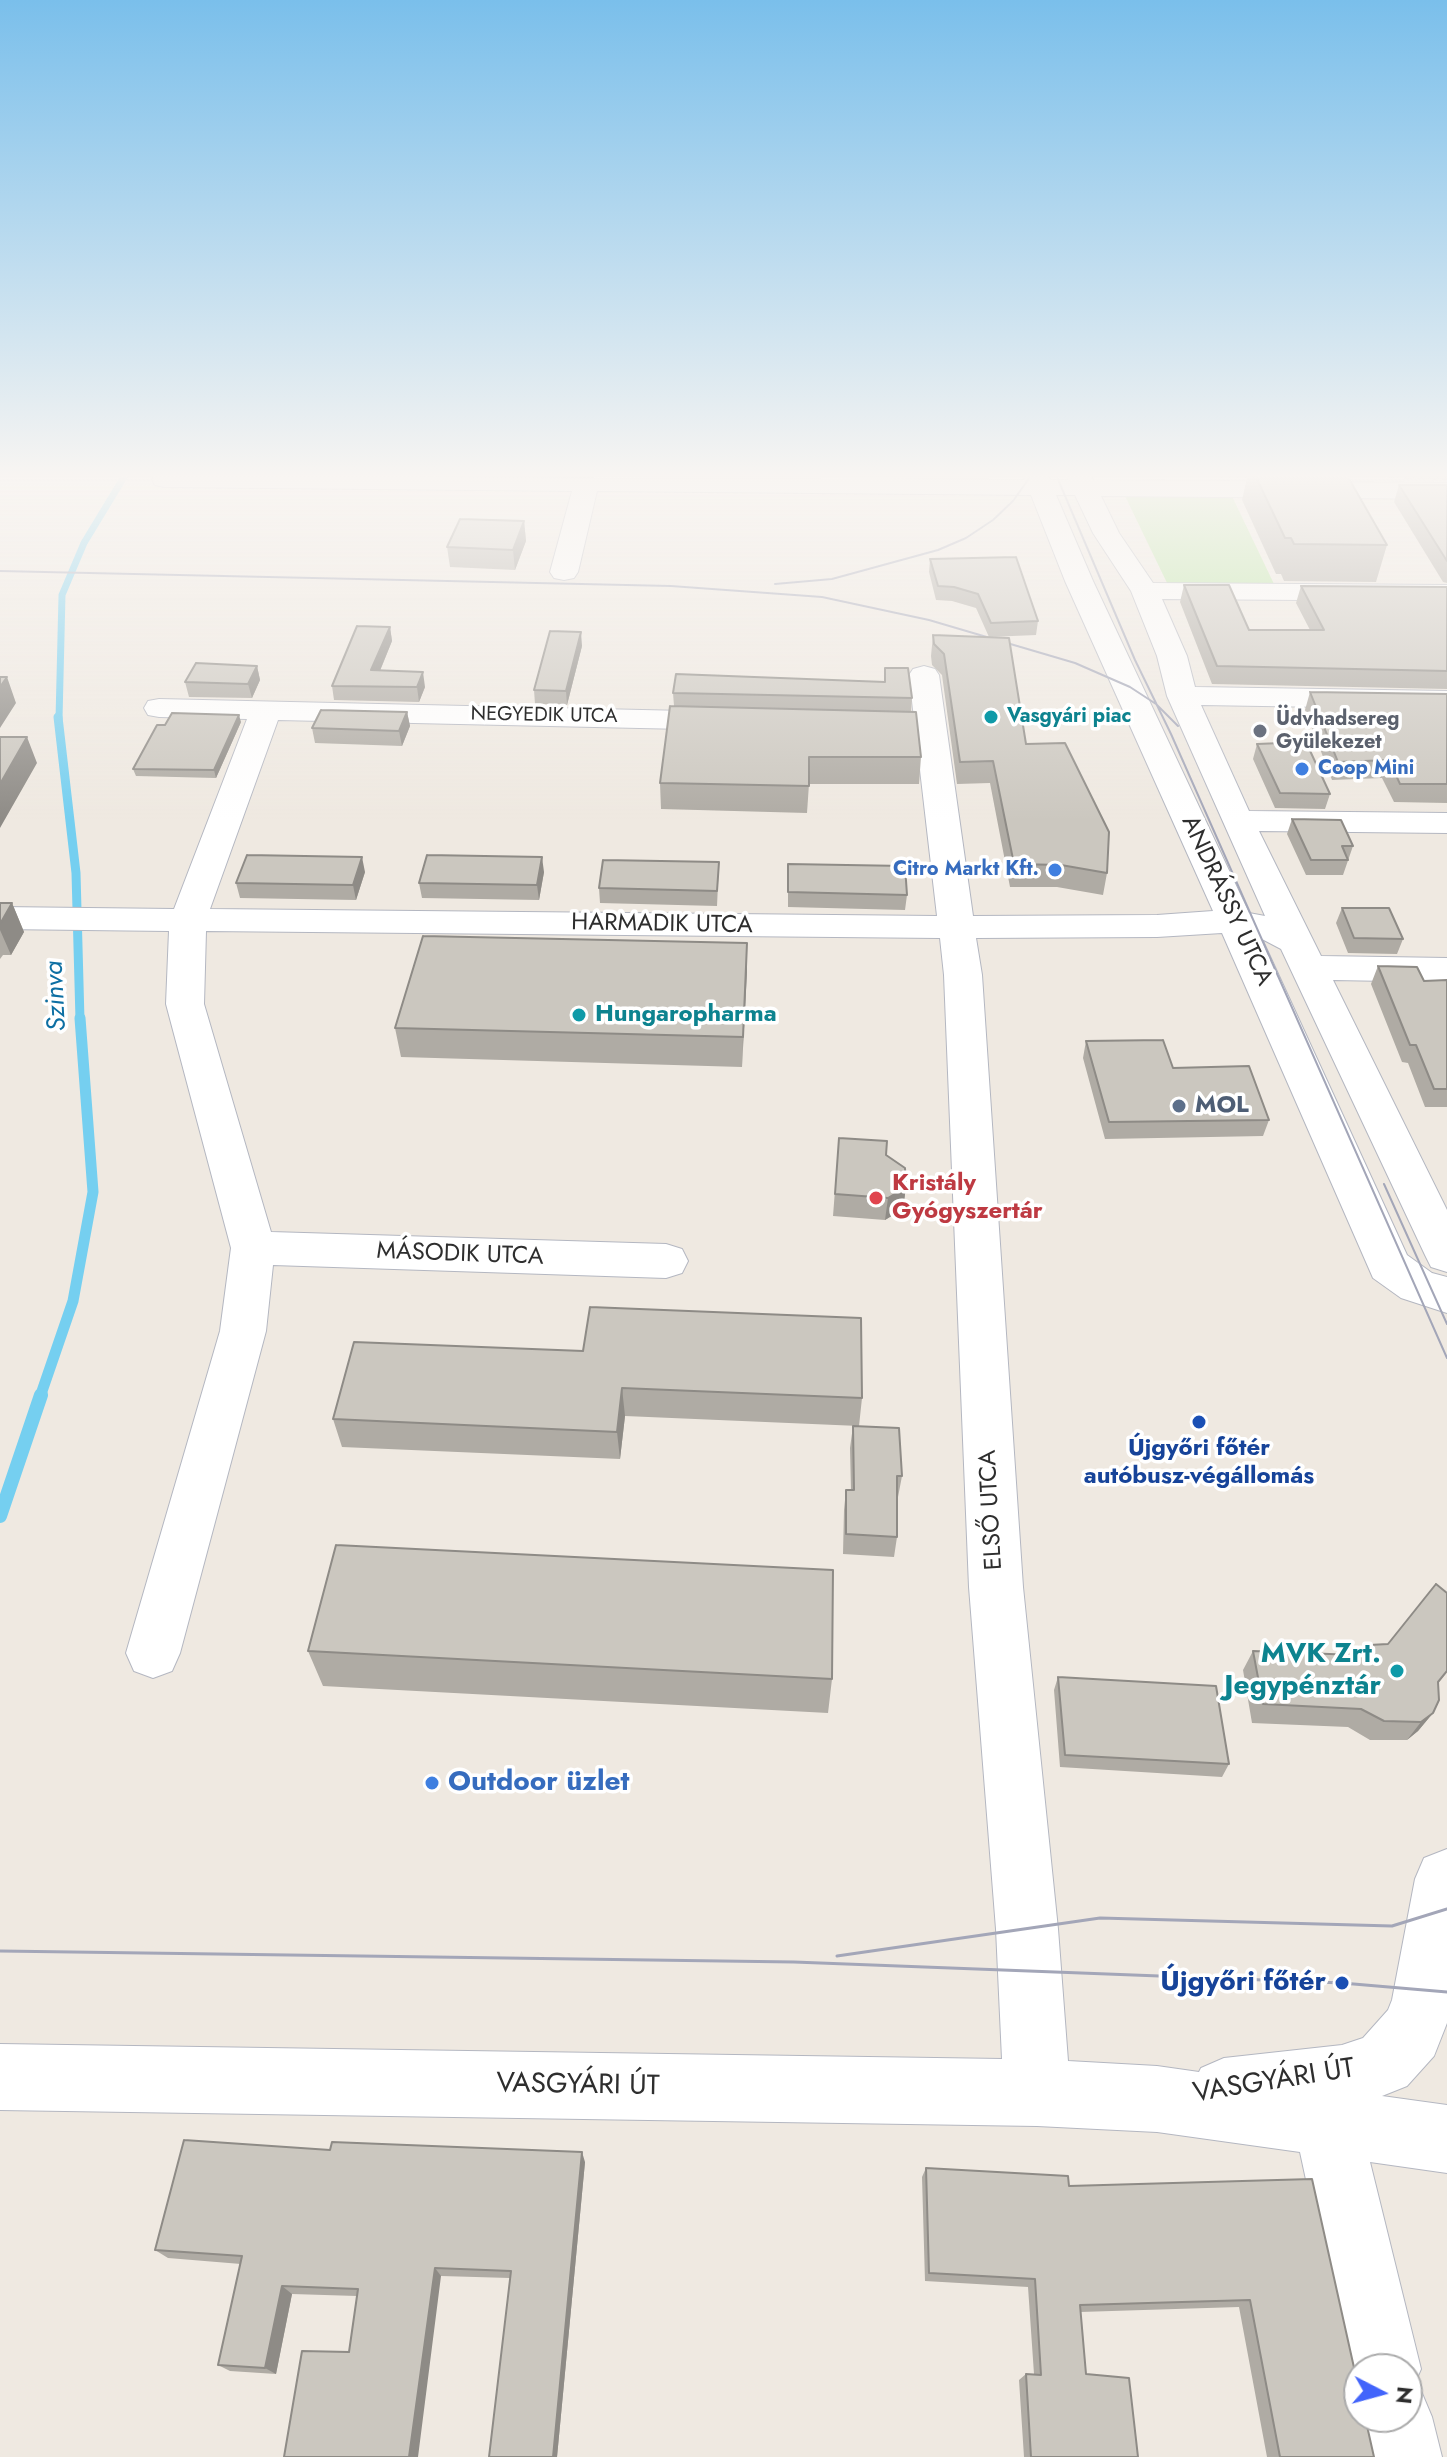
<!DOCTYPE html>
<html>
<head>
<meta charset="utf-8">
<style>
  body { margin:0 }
  #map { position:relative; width:1447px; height:2457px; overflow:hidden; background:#efe9e1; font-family:Jost,sans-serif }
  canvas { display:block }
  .north { position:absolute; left:1343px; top:2353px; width:80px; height:80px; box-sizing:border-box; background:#fff; border:2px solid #ababab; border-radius:50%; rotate:96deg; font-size:22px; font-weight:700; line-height:32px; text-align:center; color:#2e2e2e }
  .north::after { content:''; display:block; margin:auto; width:28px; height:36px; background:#4264fb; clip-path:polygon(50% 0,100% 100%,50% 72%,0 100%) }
</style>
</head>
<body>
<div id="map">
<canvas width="1447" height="2457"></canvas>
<div class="north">N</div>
</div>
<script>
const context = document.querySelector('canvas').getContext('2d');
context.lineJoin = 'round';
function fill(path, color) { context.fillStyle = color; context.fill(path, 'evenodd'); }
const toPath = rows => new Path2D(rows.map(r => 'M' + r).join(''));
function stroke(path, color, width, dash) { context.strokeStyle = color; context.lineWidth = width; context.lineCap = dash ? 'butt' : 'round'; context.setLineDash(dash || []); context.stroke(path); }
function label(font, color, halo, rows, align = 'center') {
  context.font = font + ' Jost,sans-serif'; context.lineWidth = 7; context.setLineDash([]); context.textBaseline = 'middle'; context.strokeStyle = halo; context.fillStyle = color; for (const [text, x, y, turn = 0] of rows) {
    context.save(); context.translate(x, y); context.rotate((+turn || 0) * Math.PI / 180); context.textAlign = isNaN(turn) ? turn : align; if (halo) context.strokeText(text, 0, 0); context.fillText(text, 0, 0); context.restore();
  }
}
const green = toPath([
  [1124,494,1231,494,1274,584,1168,585]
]);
const streamFar3 = toPath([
  [59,719,62,595,84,543,124,477]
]);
const streamFar2 = toPath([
  [58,717,76,873,80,1020]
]);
const streamFar1 = toPath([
  [40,1397,73,1301,93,1192,80,1018]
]);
const stream = toPath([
  [0,1516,41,1395]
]);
const minor = toPath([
  [154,477,1025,480,1024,477,1048,477,1050,480,1068,480,1067,477,1091,477,1093,480,1447,483,1447,499,1101,496,1119,533,1153,583,1447,585,1447,601,1162,599,1187,656,1195,687,1447,691,1447,709,1201,705,1249,811,1447,813,1447,833,1259,831,1321,956,1447,958,1447,982,1333,980,1447,1210,1447,1272,1431,1267,1425,1255,1281,949,1262,939,1407,1255,1432,1273,1447,1277,1447,1313,1401,1298,1373,1278,1222,933,1157,937,976,938,982,975,1023,1587,1058,1929,1068,2061,1157,2066,1199,2072,1201,2068,1224,2058,1342,2045,1363,2038,1388,2010,1392,2000,1415,1879,1424,1858,1447,1849,1447,2023,1434,2056,1407,2086,1382,2096,1447,2105,1447,2173,1370,2162,1421,2369,1413,2387,1421,2391,1432,2417,1442,2457,1366,2457,1358,2417,1359,2414,1359,2417,1407,2417,1407,2369,1359,2369,1358,2395,1347,2369,1300,2152,1157,2132,1037,2126,0,2110,0,2044,1002,2059,996,1929,969,1587,944,975,940,938,206,931,204,1004,271,1232,666,1244,682,1249,688,1261,682,1273,666,1278,273,1265,266,1331,180,1653,172,1671,153,1678,134,1671,126,1653,220,1331,231,1248,166,1004,169,931,0,929,0,907,174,909,247,719,159,717,148,715,144,708,148,701,159,699,730,712,741,714,745,721,741,728,730,730,278,720,210,909,937,916,909,675,913,669,924,666,935,669,939,675,973,916,1157,915,1213,911,1065,581,1031,495,597,491,578,572,574,578,564,580,554,578,550,572,572,491,164,487,155,485,152,480,154,477],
  [1056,495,1075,495,1093,533,1131,591,1157,656,1167,696,1265,916,1249,913,1093,581,1056,495]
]);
const tramFar1 = toPath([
  [1057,477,1135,660,1171,734,1447,1358],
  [0,571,671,586,822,597,929,620,1075,663,1130,687,1156,704,1178,726],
  [775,584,832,579,938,550,966,538,993,520,1013,501,1030,477],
  [1384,1184,1447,1324]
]);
const tram = toPath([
  [0,1951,794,1962,1342,1983,1447,1992],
  [837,1956,1100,1918,1392,1926,1447,1909]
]);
const wall = toPath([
  [1221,477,1447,477,1447,480,1378,477,1348,477,1387,545,1376,582,1284,581,1281,574,1276,574,1242,500,1247,478,1221,478],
  [1399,485,1447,485,1447,583,1443,582,1394,502],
  [524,521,526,541,515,570,450,567,447,547],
  [930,559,1038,621,1036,635,989,637,976,608,952,601,936,600,929,572],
  [1184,585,1249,630,1310,630,1296,603,1301,586,1447,587,1447,689,1212,684,1180,602],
  [390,627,392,641,380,671,425,687,419,702,334,700,332,686],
  [933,635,1026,744,1107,873,1103,895,1057,887,1010,887,990,783,957,784,942,675,932,665,931,656],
  [582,646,567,705,535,704,534,690],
  [257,666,260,680,252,698,189,697,185,682],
  [885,668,912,698,911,712,921,757,919,784,809,784,807,813,661,809,660,783,674,706,673,693,884,681],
  [1310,692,1447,694,1447,803,1394,802,1382,778,1332,780,1305,710],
  [407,712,410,726,402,746,315,743,312,728],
  [241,722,216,778,136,776,133,769],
  [1257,744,1330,794,1325,809,1275,808,1253,759],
  [1292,819,1353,846,1343,875,1306,875,1287,834],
  [719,862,717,906,600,903,599,888],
  [788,864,907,895,905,910,788,907],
  [365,872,356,900,240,898,236,883],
  [544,872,539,900,422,898,419,883],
  [0,903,12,903,24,932,11,955,3,955,0,959],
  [1342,908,1403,939,1397,954,1348,953,1336,923],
  [747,943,742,1067,401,1057,395,1028],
  [1378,966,1424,981,1447,980,1447,1107,1425,1107,1408,1063,1402,1062,1371,984],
  [1086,1041,1173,1068,1269,1120,1263,1136,1105,1139,1083,1058],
  [839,1138,906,1187,903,1209,885,1220,833,1216],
  [354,1342,862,1398,859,1426,625,1416,620,1459,342,1447,333,1419],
  [853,1426,902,1476,898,1497,897,1497,897,1537,894,1557,843,1554,844,1510,846,1490,851,1490,850,1448],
  [1447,1593,1447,1672,1438,1683,1433,1713,1418,1731,1407,1740,1370,1740,1348,1727,1252,1723,1243,1670,1253,1651,1355,1655,1388,1644],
  [308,1651,832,1679,828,1713,323,1686],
  [1058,1677,1229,1764,1222,1777,1060,1767,1054,1690],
  [330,2150,585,2162,557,2457,489,2457,510,2278,441,2276,349,2352,357,2296,292,2294,276,2374,230,2371,218,2365,241,2264,168,2258,155,2250],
  [926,2168,1069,2186,1312,2179,1374,2457,1267,2457,1239,2307,1080,2312,1086,2374,1138,2457,1024,2457,1019,2380,1026,2374,1034,2374,1028,2287,925,2281,922,2177]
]);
const shadedWall = toPath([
  [524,521,526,541,515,570,513,550],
  [390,627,392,641,374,685,371,670],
  [581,632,582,646,567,705,566,691],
  [257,666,260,680,252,698,248,684],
  [423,672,425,687,419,702,417,687],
  [7,677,16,703,0,728,0,687],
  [407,712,410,726,402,746,399,731],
  [239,715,241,722,216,778,214,770],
  [27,737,37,763,0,828,0,784],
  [362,857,365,872,356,900,353,885],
  [542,857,544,872,539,900,537,885],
  [12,903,24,932,11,955,0,930,0,924],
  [747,943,747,972,742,1067,743,1037],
  [906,1187,903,1209,885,1220,888,1198],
  [622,1388,625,1416,620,1459,617,1432],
  [1433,1713,1418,1731,1407,1740,1421,1722],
  [582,2152,585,2162,557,2457,553,2457],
  [435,2268,441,2276,418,2457,409,2457],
  [282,2286,292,2294,276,2374,265,2368]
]);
const building = toPath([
  [1256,477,1348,477,1387,545,1294,544,1291,538,1285,538,1256,477],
  [1399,485,1447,485,1447,561,1399,485],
  [460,519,524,521,513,550,447,547,460,519],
  [1016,557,1038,621,991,623,978,594,954,587,938,586,930,559,1016,557],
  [1184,585,1229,585,1249,630,1324,630,1301,586,1447,587,1447,671,1217,666,1184,585],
  [357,626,390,627,371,670,423,672,417,687,332,686,357,626],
  [550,631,581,632,566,691,534,690,550,631],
  [933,635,1009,638,1026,744,1065,743,1109,832,1107,873,1061,865,1014,864,993,761,960,762,944,654,934,644,933,635],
  [196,663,257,666,248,684,185,682,196,663],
  [885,668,908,668,912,698,673,693,676,674,885,682,885,668],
  [0,677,7,677,0,687,0,677],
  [1310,692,1447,694,1447,784,1400,784,1389,760,1338,762,1310,692],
  [670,706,916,712,921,757,809,757,809,786,660,783,670,706],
  [321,710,407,712,399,731,312,728,321,710],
  [172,713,239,715,214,770,133,769,157,725,165,725,172,713],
  [0,737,27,737,0,784,0,737],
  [1306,742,1330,794,1280,793,1257,744,1306,742],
  [1292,819,1341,820,1353,846,1342,846,1348,860,1311,860,1292,819],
  [247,855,362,857,353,885,236,883,247,855],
  [427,855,542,857,537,885,419,883,427,855],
  [603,860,719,862,717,891,599,888,603,860],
  [788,864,905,866,907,895,788,892,788,864],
  [0,903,12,903,0,924,0,903],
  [1342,908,1389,908,1403,939,1354,938,1342,908],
  [423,936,747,943,743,1037,395,1028,423,936],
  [1378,966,1417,967,1424,981,1447,980,1447,1089,1434,1089,1416,1045,1410,1045,1378,966],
  [1163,1040,1173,1068,1249,1066,1269,1120,1109,1122,1086,1041,1163,1040],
  [839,1138,887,1141,886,1155,905,1168,906,1187,888,1198,835,1194,839,1138],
  [590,1307,861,1318,862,1398,622,1388,617,1432,333,1419,354,1342,583,1351,590,1307],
  [853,1426,899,1428,902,1476,897,1476,897,1537,846,1534,846,1490,854,1490,853,1426],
  [336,1545,833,1570,832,1679,308,1651,336,1545],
  [1436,1584,1447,1593,1447,1671,1438,1682,1439,1700,1433,1713,1421,1722,1384,1721,1361,1709,1263,1704,1253,1651,1355,1655,1369,1645,1388,1644,1436,1584],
  [1058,1677,1216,1686,1229,1764,1065,1755,1058,1677],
  [184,2140,330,2150,332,2142,582,2152,553,2457,489,2457,511,2271,435,2268,409,2457,284,2457,302,2351,349,2352,358,2289,282,2286,265,2368,218,2365,242,2256,155,2250,184,2140],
  [926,2168,1068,2176,1069,2186,1312,2179,1359,2390,1359,2417,1365,2417,1374,2457,1280,2457,1250,2300,1080,2305,1086,2374,1129,2378,1138,2457,1031,2457,1026,2374,1041,2375,1035,2279,929,2273,926,2168]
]);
const markers = [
  [991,717,8,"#0f9aa8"],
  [1260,731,8,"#6b7280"],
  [1302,769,8,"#3f7fe0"],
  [1055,870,8,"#3f7fe0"],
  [579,1015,8,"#0f9aa8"],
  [1179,1106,8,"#5c6f8a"],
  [876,1198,8,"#e0444e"],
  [1199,1422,8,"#1a4fb4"],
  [1397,1671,8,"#0f9aa8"],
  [432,1783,8,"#3f7fe0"],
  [1342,1983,8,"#1a4fb4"]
];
const farStreetnames = [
  ["NEGYEDIK UTCA",544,716,1]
];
const farCulturenames = [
  ["Vasgyári piac",1007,717]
];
const farWorshipnames = [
  ["Üdvhadsereg",1276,720],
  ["Gyülekezet",1276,743]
];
const farShopnames = [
  ["Coop Mini",1318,769],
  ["Citro Markt Kft.",1039,870,"right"]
];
const streetNames = [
  ["ANDRÁSSY UTCA",1226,901,65],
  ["HARMADIK UTCA",662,925,1],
  ["MÁSODIK UTCA",460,1255,2],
  ["ELSŐ UTCA",992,1510,-93]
];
const cultureNames = [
  ["Hungaropharma",595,1015]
];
const serviceNames = [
  ["MOL",1195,1106]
];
const healthNames = [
  ["Kristály",892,1184],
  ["Gyógyszertár",892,1212]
];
const transitNames = [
  ["Újgyőri főtér",1199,1449],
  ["autóbusz-végállomás",1199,1477]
];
const waterNames = [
  ["Szinva",57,996,-93]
];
const nearCulturenames = [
  ["MVK Zrt.",1381,1655],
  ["Jegypénztár",1381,1687]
];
const nearShopnames = [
  ["Outdoor üzlet",448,1783]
];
const nearTransitnames = [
  ["Újgyőri főtér",1326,1983]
];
const nearStreetnames = [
  ["VASGYÁRI ÚT",1274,2082,-9],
  ["VASGYÁRI ÚT",578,2086,1]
];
fill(green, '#b6e59e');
stroke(streamFar3, '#75cff0', 7);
stroke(streamFar2, '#75cff0', 9);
stroke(streamFar1, '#75cff0', 11);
stroke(stream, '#75cff0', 14);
stroke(minor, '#b4b7c1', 2);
fill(minor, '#fff');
stroke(tramFar1, '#a3a6b8', 2);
stroke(tram, '#a3a6b8', 3);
fill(wall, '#afaba4');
fill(shadedWall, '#8e8b86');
fill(building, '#cbc7bf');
stroke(building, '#8e8b86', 2);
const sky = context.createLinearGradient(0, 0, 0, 821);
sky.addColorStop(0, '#7abfeb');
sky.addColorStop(0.58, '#f8f5f2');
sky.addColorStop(1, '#f8f5f200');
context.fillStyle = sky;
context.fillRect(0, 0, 1447, 821);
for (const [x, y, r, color] of markers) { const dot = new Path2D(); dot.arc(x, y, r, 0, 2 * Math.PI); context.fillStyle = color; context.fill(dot); stroke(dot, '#fff', 3); }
label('20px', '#2e2e2e', '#fff', farStreetnames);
label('bold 20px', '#0d838f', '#fff', farCulturenames, 'left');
label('bold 20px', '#5b616d', '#fff', farWorshipnames, 'left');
label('bold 20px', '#366cbe', '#fff', farShopnames, 'left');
label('24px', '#2e2e2e', '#fff', streetNames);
label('bold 24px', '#0d838f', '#fff', cultureNames, 'left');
label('bold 24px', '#4e5e75', '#fff', serviceNames, 'left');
label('bold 24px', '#be3a42', '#fff', healthNames, 'left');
label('bold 24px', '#164399', '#fff', transitNames);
label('italic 26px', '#0d6fa3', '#fff', waterNames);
label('bold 28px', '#0d838f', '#fff', nearCulturenames, 'right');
label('bold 28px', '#366cbe', '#fff', nearShopnames, 'left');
label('bold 28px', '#164399', '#fff', nearTransitnames, 'right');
label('28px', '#2e2e2e', '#fff', nearStreetnames);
</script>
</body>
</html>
